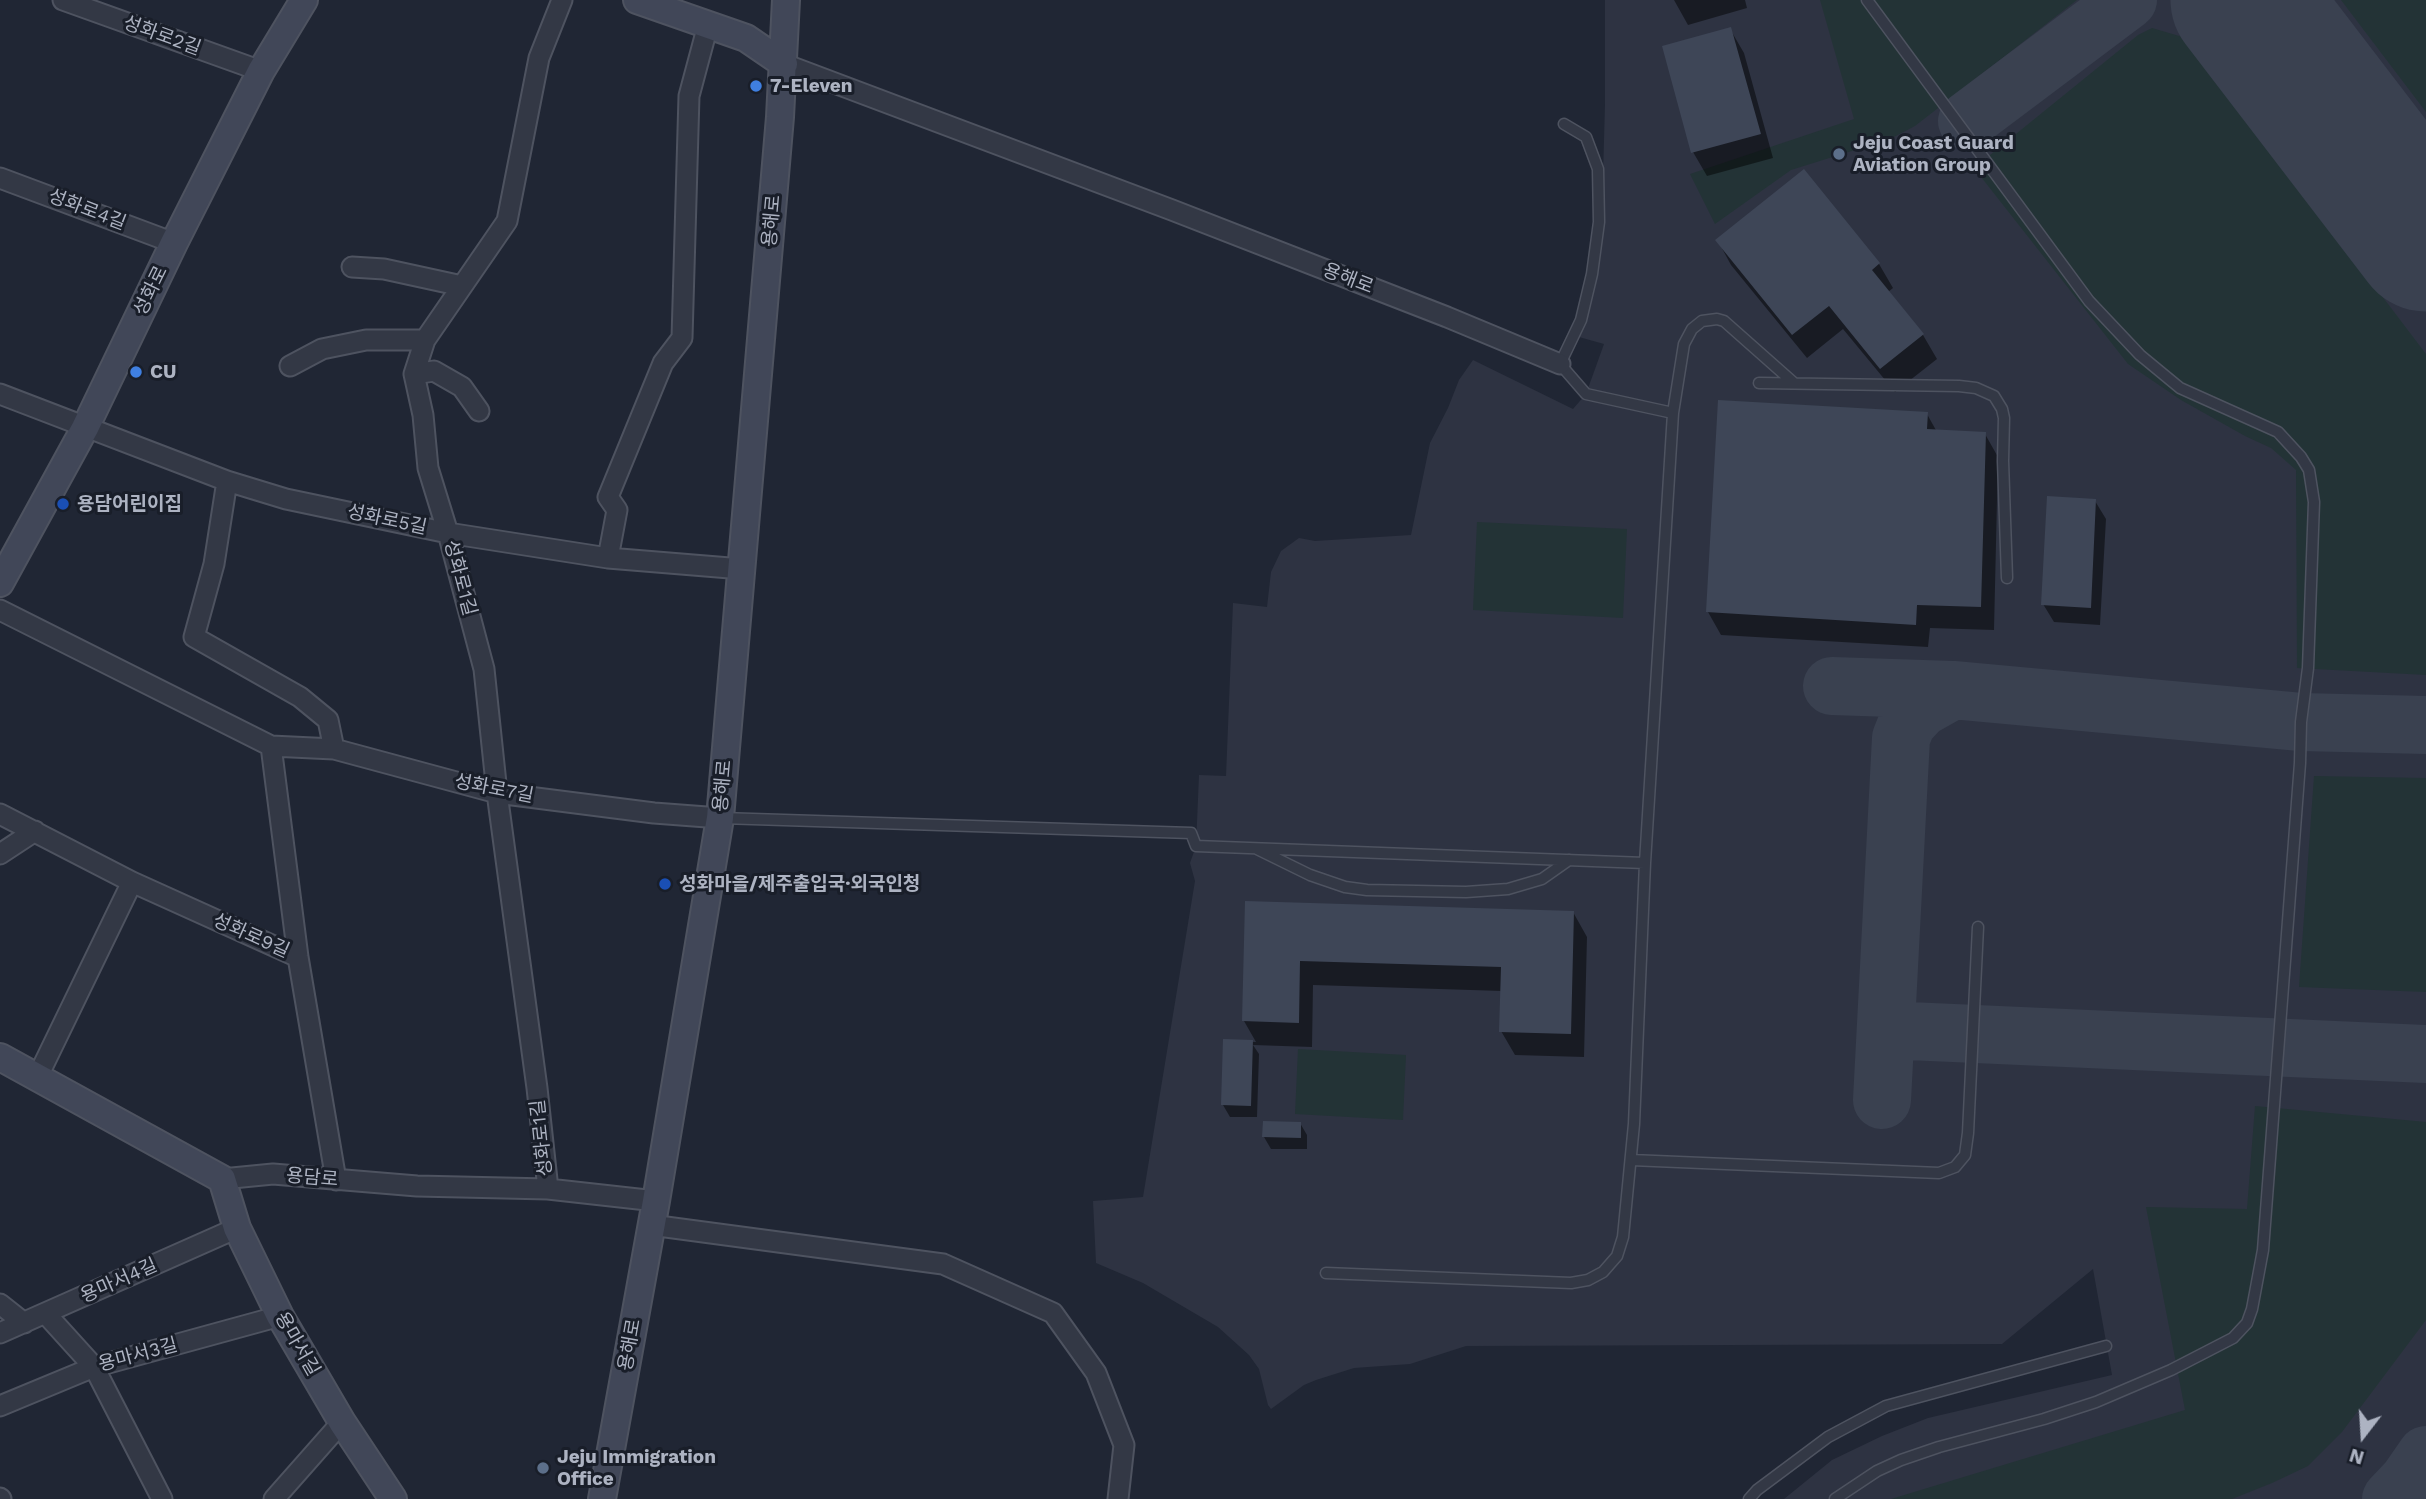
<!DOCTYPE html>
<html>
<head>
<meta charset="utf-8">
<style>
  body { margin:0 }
  #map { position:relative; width:2426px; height:1499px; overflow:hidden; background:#202634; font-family:"Work Sans",sans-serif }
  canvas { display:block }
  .north { position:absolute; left:2328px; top:1401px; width:70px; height:70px; -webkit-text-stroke:5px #191e29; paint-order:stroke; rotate:197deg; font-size:19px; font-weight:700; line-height:28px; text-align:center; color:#adb3c2 }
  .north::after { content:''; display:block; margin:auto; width:24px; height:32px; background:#adb3c2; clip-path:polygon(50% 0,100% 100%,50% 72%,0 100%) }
</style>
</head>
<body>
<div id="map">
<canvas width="2426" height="1499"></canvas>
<div class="north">N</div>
</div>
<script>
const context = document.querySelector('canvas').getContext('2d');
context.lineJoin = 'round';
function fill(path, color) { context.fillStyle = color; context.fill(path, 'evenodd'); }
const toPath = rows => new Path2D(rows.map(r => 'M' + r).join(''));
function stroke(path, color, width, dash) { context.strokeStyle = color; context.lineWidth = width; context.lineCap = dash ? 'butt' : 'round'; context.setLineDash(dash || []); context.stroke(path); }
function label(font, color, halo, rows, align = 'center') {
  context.font = font + ' "Work Sans","Noto Sans KR",sans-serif'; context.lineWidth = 6; context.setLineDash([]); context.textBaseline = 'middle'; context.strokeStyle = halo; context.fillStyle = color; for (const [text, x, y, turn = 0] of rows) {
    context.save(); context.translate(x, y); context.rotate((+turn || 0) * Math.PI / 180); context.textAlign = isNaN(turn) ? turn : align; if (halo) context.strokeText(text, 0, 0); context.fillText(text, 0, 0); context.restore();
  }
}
const airport = toPath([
  [1605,0,2426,0,2426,1499,1784,1499,1832,1460,1882,1436,1928,1418,2112,1375,2093,1269,2002,1344,1466,1346,1410,1364,1354,1368,1316,1380,1304,1385,1271,1409,1268,1405,1259,1369,1249,1355,1218,1327,1143,1283,1096,1263,1093,1201,1143,1197,1195,881,1190,863,1196,846,1199,775,1226,776,1233,603,1267,607,1271,572,1281,551,1299,538,1315,541,1411,535,1430,443,1448,408,1459,380,1473,360,1573,409,1586,394,1604,344,1579,337,1595,277,1602,212,1605,104]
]);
const green = toPath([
  [1820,0,2077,0,1915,126,1890,139,1791,170,1715,224,1690,174,1854,119],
  [2341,0,2426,0,2426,112],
  [2152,28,2186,38,2426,354,2426,675,2297,668,2296,470,2271,448,2245,436,2181,400,2128,364,1974,168,2138,35],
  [1477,522,1627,529,1623,618,1473,610],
  [2314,776,2426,778,2426,992,2299,987],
  [1298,1049,1406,1055,1403,1120,1295,1114],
  [2255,1106,2426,1122,2426,1320,2342,1432,2308,1466,2272,1483,2232,1499,1891,1499,2185,1410,2146,1207,2247,1209]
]);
const shadow = toPath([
  [1674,0,1745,0,1747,8,1688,25],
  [1730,29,1744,53,1773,158,1707,176,1693,152],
  [1718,241,1879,264,1893,288,1888,292,1923,335,1937,359,1895,392,1843,329,1807,358,1731,265],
  [1927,414,1937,432,1985,434,1998,457,1994,630,1930,628,1928,647,1721,635,1708,612],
  [2095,501,2106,519,2100,625,2054,622,2043,604],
  [1247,902,1573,912,1587,937,1584,1057,1515,1055,1501,1031,1502,991,1313,985,1312,1047,1253,1045,1259,1054,1257,1117,1230,1117,1223,1105,1225,1041,1256,1042,1244,1021],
  [1300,1123,1307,1135,1307,1149,1271,1149,1264,1137]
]);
const taxiway = toPath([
  [1967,121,2128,0],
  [1832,686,1953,690,2301,722,2426,725],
  [1886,1030,2426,1054],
  [1882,1100,1901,738,1907,723,1921,708,1953,690],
  [2391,1499,2408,1481,2426,1455]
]);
const runway = toPath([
  [2243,0,2426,239]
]);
const building = toPath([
  [1731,27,1761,134,1691,153,1662,46],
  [1804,169,1880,263,1872,270,1924,334,1880,369,1829,306,1792,335,1715,240],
  [1718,400,1928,412,1927,429,1986,432,1981,607,1917,605,1916,625,1706,612],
  [2047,496,2096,499,2091,608,2041,605],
  [1245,901,1574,911,1571,1034,1499,1032,1501,967,1300,961,1299,1023,1242,1021],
  [1223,1039,1253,1040,1251,1106,1221,1105],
  [1263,1121,1301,1122,1301,1138,1262,1137]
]);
const lane = toPath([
  [1759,383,1959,386,1976,388,1994,396,2002,409,2004,418,2003,461,2007,578],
  [1673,413,1684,344,1692,329,1702,321,1717,319,1724,321,1794,383],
  [721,818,1191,833,1196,846,1645,863],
  [1257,849,1310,875,1345,887,1367,890,1466,892,1508,889,1542,879,1569,860],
  [1631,1160,1939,1173,1955,1167,1965,1155,1968,1133,1978,927],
  [1326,1273,1571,1283,1588,1280,1603,1272,1617,1256,1623,1237,1634,1124,1645,863,1673,413,1586,394,1560,364,1581,320,1592,274,1599,222,1598,169,1586,137,1564,124],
  [1749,1499,1757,1490,1828,1437,1886,1406,2106,1346],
  [1835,1499,1877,1471,1901,1460,1939,1447,2044,1419,2096,1402,2171,1370,2233,1338,2247,1323,2252,1309,2263,1250,2300,763,2301,722,2308,668,2314,502,2309,470,2301,457,2278,432,2180,388,2140,355,2089,301,1867,0]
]);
const street = toPath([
  [63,0,261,71],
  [784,64,1172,210,1447,317,1560,364],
  [0,178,174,243],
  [352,267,384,269,462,286],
  [290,366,322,349,366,340,425,340],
  [414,374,434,371,462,387,479,411],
  [0,394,227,481,286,499,448,533,608,558,742,569],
  [227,481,214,564,194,637,300,697,328,720,334,749],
  [608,558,617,510,608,497,663,363,682,338,689,96,708,25],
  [0,610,271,746,334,749,497,793,654,813,720,818],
  [271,746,298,957,336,1180],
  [0,814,132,882,298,957],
  [0,854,35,831],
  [38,1076,132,882],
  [222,1179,273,1174,417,1186,548,1189,656,1201],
  [548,1189,537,1088,497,793,484,669,448,533,428,468,423,415,414,374,425,340,507,221,539,58,562,0],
  [651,1225,943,1264,1053,1313,1096,1373,1124,1445,1118,1499],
  [0,1304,24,1323],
  [46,1314,94,1367,162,1499],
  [0,1333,237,1228],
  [0,1406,94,1367,280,1316],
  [0,1498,1,1499],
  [274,1499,342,1422]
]);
const secondary = toPath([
  [637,0,746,38,784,64],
  [0,583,85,428,174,243,261,71,304,0],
  [0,1057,222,1179,237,1228,280,1316,342,1422,393,1499],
  [602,1499,656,1201,720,818,780,117,786,0]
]);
const markers = [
  [756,86,7,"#3f7fe0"],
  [1839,154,7,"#5c6f8a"],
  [136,372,7,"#3f7fe0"],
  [63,504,7,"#1a4fb4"],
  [665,884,7,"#1a4fb4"],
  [543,1468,7,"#5c6f8a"]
];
const streetNames = [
  ["성화로2길",162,36,20],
  ["성화로4길",87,210,21],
  ["용해로",772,221,-85],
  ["용해로",1348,279,21],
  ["성화로",151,291,-64],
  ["성화로5길",387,520,12],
  ["성화로1길",460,578,75],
  ["용해로",723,786,-85],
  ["성화로7길",494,789,11],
  ["성화로9길",251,936,24],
  ["성화로1길",542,1138,-96],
  ["용담로",312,1178,5],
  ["용마서4길",119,1281,-24],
  ["용마서길",297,1344,60],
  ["용해로",630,1345,-80],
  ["용마서3길",138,1355,-15]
];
const poiNames = [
  ["7-Eleven",770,86],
  ["Jeju Coast Guard",1853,143],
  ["Aviation Group",1853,165],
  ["CU",150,372],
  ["용담어린이집",77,504],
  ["성화마을/제주출입국·외국인청",679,884],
  ["Jeju Immigration",557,1457],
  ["Office",557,1479]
];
fill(airport, '#2e3342');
fill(green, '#233336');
fill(shadow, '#0007');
stroke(taxiway, '#3a4150', 58);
stroke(runway, '#3a4150', 145);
fill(building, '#3e4657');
stroke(lane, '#4e5360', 13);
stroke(street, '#4e5360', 23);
stroke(secondary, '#4e5360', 30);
stroke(lane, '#333845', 10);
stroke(street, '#333845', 19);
stroke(secondary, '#414758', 26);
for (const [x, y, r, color] of markers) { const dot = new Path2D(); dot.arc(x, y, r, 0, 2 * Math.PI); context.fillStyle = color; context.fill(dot); stroke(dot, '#191e29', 2.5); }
label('19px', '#adb3c2', '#191e29', streetNames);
label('bold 19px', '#adb3c2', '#191e29', poiNames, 'left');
</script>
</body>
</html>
